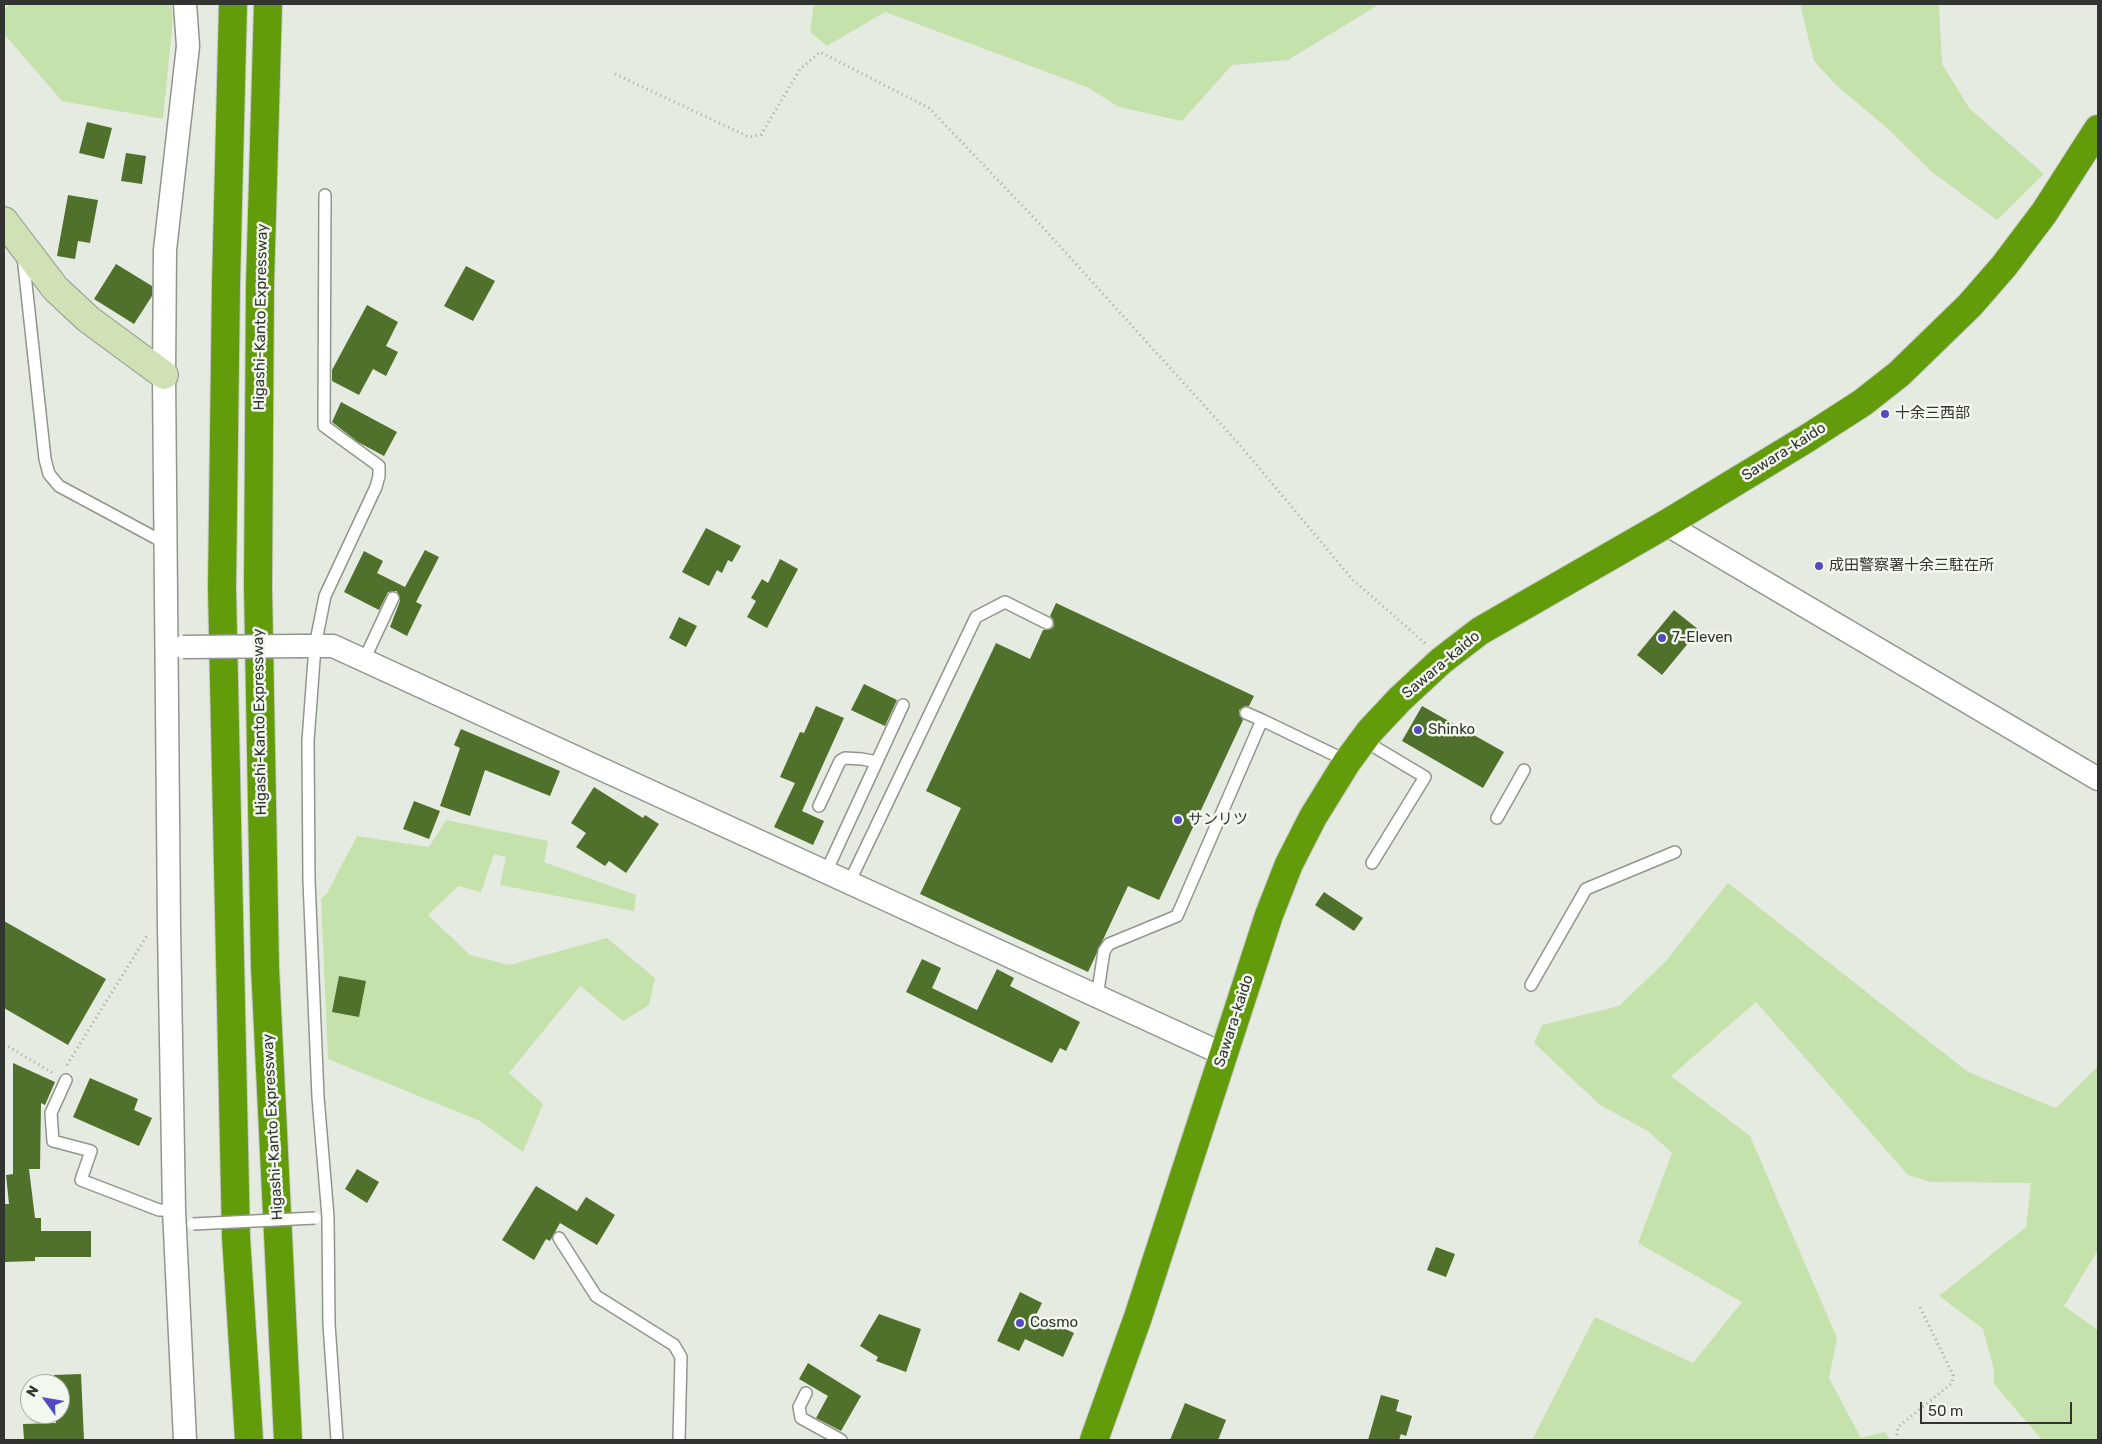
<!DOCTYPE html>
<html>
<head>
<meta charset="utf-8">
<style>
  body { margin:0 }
  #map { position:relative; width:2102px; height:1444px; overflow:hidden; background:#e5ebe1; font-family:Rubik,sans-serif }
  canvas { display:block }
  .frame { position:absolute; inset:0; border:5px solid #313430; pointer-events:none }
  .north { position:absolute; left:20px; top:1374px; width:50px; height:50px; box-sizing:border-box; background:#f3f8ee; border:1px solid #a5aaa2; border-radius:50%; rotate:302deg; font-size:14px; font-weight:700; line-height:20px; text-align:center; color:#313430 }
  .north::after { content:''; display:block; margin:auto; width:18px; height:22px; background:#544ac1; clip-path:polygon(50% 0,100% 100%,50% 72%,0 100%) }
  .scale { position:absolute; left:1920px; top:1402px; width:152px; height:22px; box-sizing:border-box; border:2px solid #313430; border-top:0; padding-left:6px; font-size:15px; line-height:18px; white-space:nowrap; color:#313430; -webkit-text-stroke:4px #f3f8ee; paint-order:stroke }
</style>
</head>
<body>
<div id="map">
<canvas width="2102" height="1444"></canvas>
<div class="frame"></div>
<div class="north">N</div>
<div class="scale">50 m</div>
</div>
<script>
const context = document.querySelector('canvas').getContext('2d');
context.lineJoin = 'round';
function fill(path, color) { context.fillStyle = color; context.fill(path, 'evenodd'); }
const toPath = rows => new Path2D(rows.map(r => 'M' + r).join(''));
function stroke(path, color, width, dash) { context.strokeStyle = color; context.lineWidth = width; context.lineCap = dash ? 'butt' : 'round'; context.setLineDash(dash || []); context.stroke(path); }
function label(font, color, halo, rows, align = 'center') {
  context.font = font + ' Rubik,"Noto Sans JP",sans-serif'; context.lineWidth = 5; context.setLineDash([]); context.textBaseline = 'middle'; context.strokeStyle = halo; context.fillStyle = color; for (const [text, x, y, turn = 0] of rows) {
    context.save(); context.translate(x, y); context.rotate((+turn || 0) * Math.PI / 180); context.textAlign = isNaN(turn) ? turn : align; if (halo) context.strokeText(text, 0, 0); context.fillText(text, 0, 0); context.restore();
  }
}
const green = toPath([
  [9,4,171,4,173,18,163,119,62,101,4,34,4,10],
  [814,4,1380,4,1288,60,1232,65,1182,121,1119,107,1087,87,885,12,827,46,810,32],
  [1800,4,1939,4,1942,64,1970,109,2044,174,1997,220,1932,172,1887,128,1835,84,1814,61],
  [446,820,548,841,544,862,636,895,634,911,500,885,506,857,494,854,481,892,458,886,428,915,470,955,509,965,607,938,655,978,649,1005,623,1021,580,986,509,1073,543,1104,523,1152,480,1121,328,1059,321,899,327,893,357,836,429,847],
  [1728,883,1968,1072,2056,1108,2098,1066,2098,1250,2064,1306,2098,1330,2098,1440,2042,1440,1994,1384,1994,1370,1983,1329,1939,1296,2026,1227,2031,1183,1931,1182,1908,1175,1756,1002,1671,1076,1750,1136,1837,1338,1829,1378,1861,1438,1885,1432,1890,1440,1532,1440,1595,1317,1693,1363,1742,1302,1638,1243,1672,1153,1648,1131,1600,1105,1534,1043,1542,1025,1619,1006,1666,961]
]);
const building = toPath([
  [87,122,112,128,104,159,79,153],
  [126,153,146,156,142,184,121,181],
  [68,195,98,200,90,243,78,241,75,259,57,256],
  [116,264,152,286,152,296,134,324,94,299],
  [466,266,495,281,473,321,444,306],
  [367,305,398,322,386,346,398,352,386,376,373,369,359,395,332,381,332,370],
  [341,402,397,432,384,456,358,442,332,422],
  [706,528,741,546,732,562,728,560,722,573,717,570,709,586,682,572],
  [425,550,439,557,416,602,422,605,407,636,390,627,400,601,397,591,388,592,379,610,344,592,364,551,383,561,377,573,405,587],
  [780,559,798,569,767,628,747,617,756,601,751,598,762,579,768,583],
  [1056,603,1254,696,1249,706,1245,706,1239,710,1239,714,1243,720,1159,900,1128,886,1088,972,920,894,961,808,926,791,996,643,1030,659,1043,630,1051,629,1054,626,1053,619,1050,616],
  [1674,610,1699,630,1662,675,1637,655],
  [679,617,697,626,686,647,669,638],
  [864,684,897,700,885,726,851,710],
  [816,706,844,718,802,811,824,821,813,845,774,827,795,783,780,777,800,732,804,733],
  [1422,706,1504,752,1483,788,1402,741],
  [461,729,560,771,550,796,485,770,470,816,440,806,460,748,454,745],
  [594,787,643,818,645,815,659,824,626,873,609,861,605,866,576,847,586,833,571,823],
  [414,801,440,811,429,839,403,829],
  [1324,892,1363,918,1354,931,1315,905],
  [4,921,106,979,68,1045,4,1008],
  [922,959,941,968,932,988,977,1010,997,969,1014,978,1010,986,1080,1022,1066,1051,1060,1048,1052,1063,906,992],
  [339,976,366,981,359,1017,332,1012],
  [13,1063,55,1082,45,1105,41,1103,40,1169,29,1169,35,1218,41,1218,41,1231,91,1231,91,1257,35,1257,35,1261,4,1262,4,1204,9,1204,6,1175,13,1174],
  [90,1078,138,1099,134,1110,152,1118,139,1146,73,1117],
  [357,1169,379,1182,367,1203,345,1189],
  [536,1186,577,1211,586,1197,615,1215,597,1245,560,1223,550,1241,546,1239,534,1260,502,1240],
  [1436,1247,1455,1254,1446,1277,1427,1270],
  [1020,1292,1042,1303,1036,1315,1074,1333,1063,1357,1025,1339,1019,1351,997,1341],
  [879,1314,921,1329,906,1372,876,1361,878,1357,860,1346],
  [808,1363,861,1396,841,1431,816,1418,828,1396,799,1379],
  [81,1374,84,1440,24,1440,23,1424,56,1423,56,1414,60,1414,60,1384,55,1384,54,1375],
  [1381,1395,1399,1400,1396,1411,1412,1416,1406,1436,1401,1434,1399,1440,1368,1440],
  [1185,1403,1226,1420,1218,1440,1170,1440]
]);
const path = toPath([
  [615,74,749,137,761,135,800,69,820,52,929,108,1037,221,1239,444,1353,580,1426,644],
  [4,1044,53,1073],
  [67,1065,148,934],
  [1896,1440,1898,1427,1952,1383,1953,1375,1919,1305]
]);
const lane = toPath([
  [325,195,324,426,379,466,379,476,376,487,325,596,315,646,308,741,309,880,318,1097,328,1217,329,1324,337,1440],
  [23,256,45,459,49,474,59,486,165,543],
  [364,660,393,598],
  [1246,713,1262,720],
  [1363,740,1425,777,1372,863],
  [819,806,840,761,845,758,862,759,877,762],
  [1497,818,1524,770],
  [826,872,903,705],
  [849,883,976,617,1005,602,1047,623],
  [1531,985,1586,889,1675,852],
  [1097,997,1104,951,1109,944,1177,916,1262,720,1347,761],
  [66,1080,51,1113,53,1141,91,1151,81,1180,159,1210,174,1210],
  [559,1238,596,1296,674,1345,681,1357,679,1440],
  [806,1393,799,1407,801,1418,841,1440]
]);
const street = toPath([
  [1666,524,2098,779],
  [301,646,333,646,1223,1054],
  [185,1440,174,1210,169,927,164,375,165,250,188,46,185,4]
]);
const secondary = toPath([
  [4,221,55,288,88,319,164,375]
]);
const highway = toPath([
  [233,4,226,285,222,588,236,1237,249,1440],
  [268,4,260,284,258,586,265,967,288,1440],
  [1094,1440,1138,1317,1269,915,1289,864,1313,817,1347,762,1370,731,1400,699,1441,661,1480,631,1666,524,1806,439,1862,403,1899,374,1970,305,2004,266,2044,213,2098,129]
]);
const laneBridge = toPath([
  [193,1224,315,1218]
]);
const streetBridge = toPath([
  [183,647,301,646]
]);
const markers = [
  [1885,414,5,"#544ac1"],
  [1819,566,5,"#544ac1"],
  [1662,638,5,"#544ac1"],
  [1418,730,5,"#544ac1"],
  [1178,820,5,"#544ac1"],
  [1020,1323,5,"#544ac1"]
];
const streetNames = [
  ["Higashi-Kanto Expressway",261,317,-89],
  ["Sawara-kaido",1784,452,-32],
  ["Sawara-kaido",1441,665,-40],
  ["Higashi-Kanto Expressway",260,722,-91],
  ["Sawara-kaido",1234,1021,-72],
  ["Higashi-Kanto Expressway",273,1127,-93]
];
const poiNames = [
  ["十余三西部",1895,414],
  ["成田警察署十余三駐在所",1829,566],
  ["7-Eleven",1672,638],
  ["Shinko",1428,730],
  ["サンリツ",1188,820],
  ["Cosmo",1030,1323]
];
fill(green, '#c5e2ad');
fill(building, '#4f712b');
stroke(lane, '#91968d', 14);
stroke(street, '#91968d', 25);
stroke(secondary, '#91968d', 30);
stroke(highway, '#c9cac9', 30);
stroke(path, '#a3a8a0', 3, [1, 4]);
stroke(lane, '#fff', 11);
stroke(street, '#fff', 22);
stroke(secondary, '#d0e1b6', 28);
stroke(highway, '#629c0b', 28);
stroke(laneBridge, '#91968d', 14, []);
stroke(streetBridge, '#91968d', 25, []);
stroke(laneBridge, '#fff', 11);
stroke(streetBridge, '#fff', 22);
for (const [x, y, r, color] of markers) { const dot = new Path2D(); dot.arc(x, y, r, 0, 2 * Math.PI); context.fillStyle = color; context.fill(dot); stroke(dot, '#f3f8ee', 2); }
label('15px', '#313430', '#f3f8ee', streetNames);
label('15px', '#313430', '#f3f8ee', poiNames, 'left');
</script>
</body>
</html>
